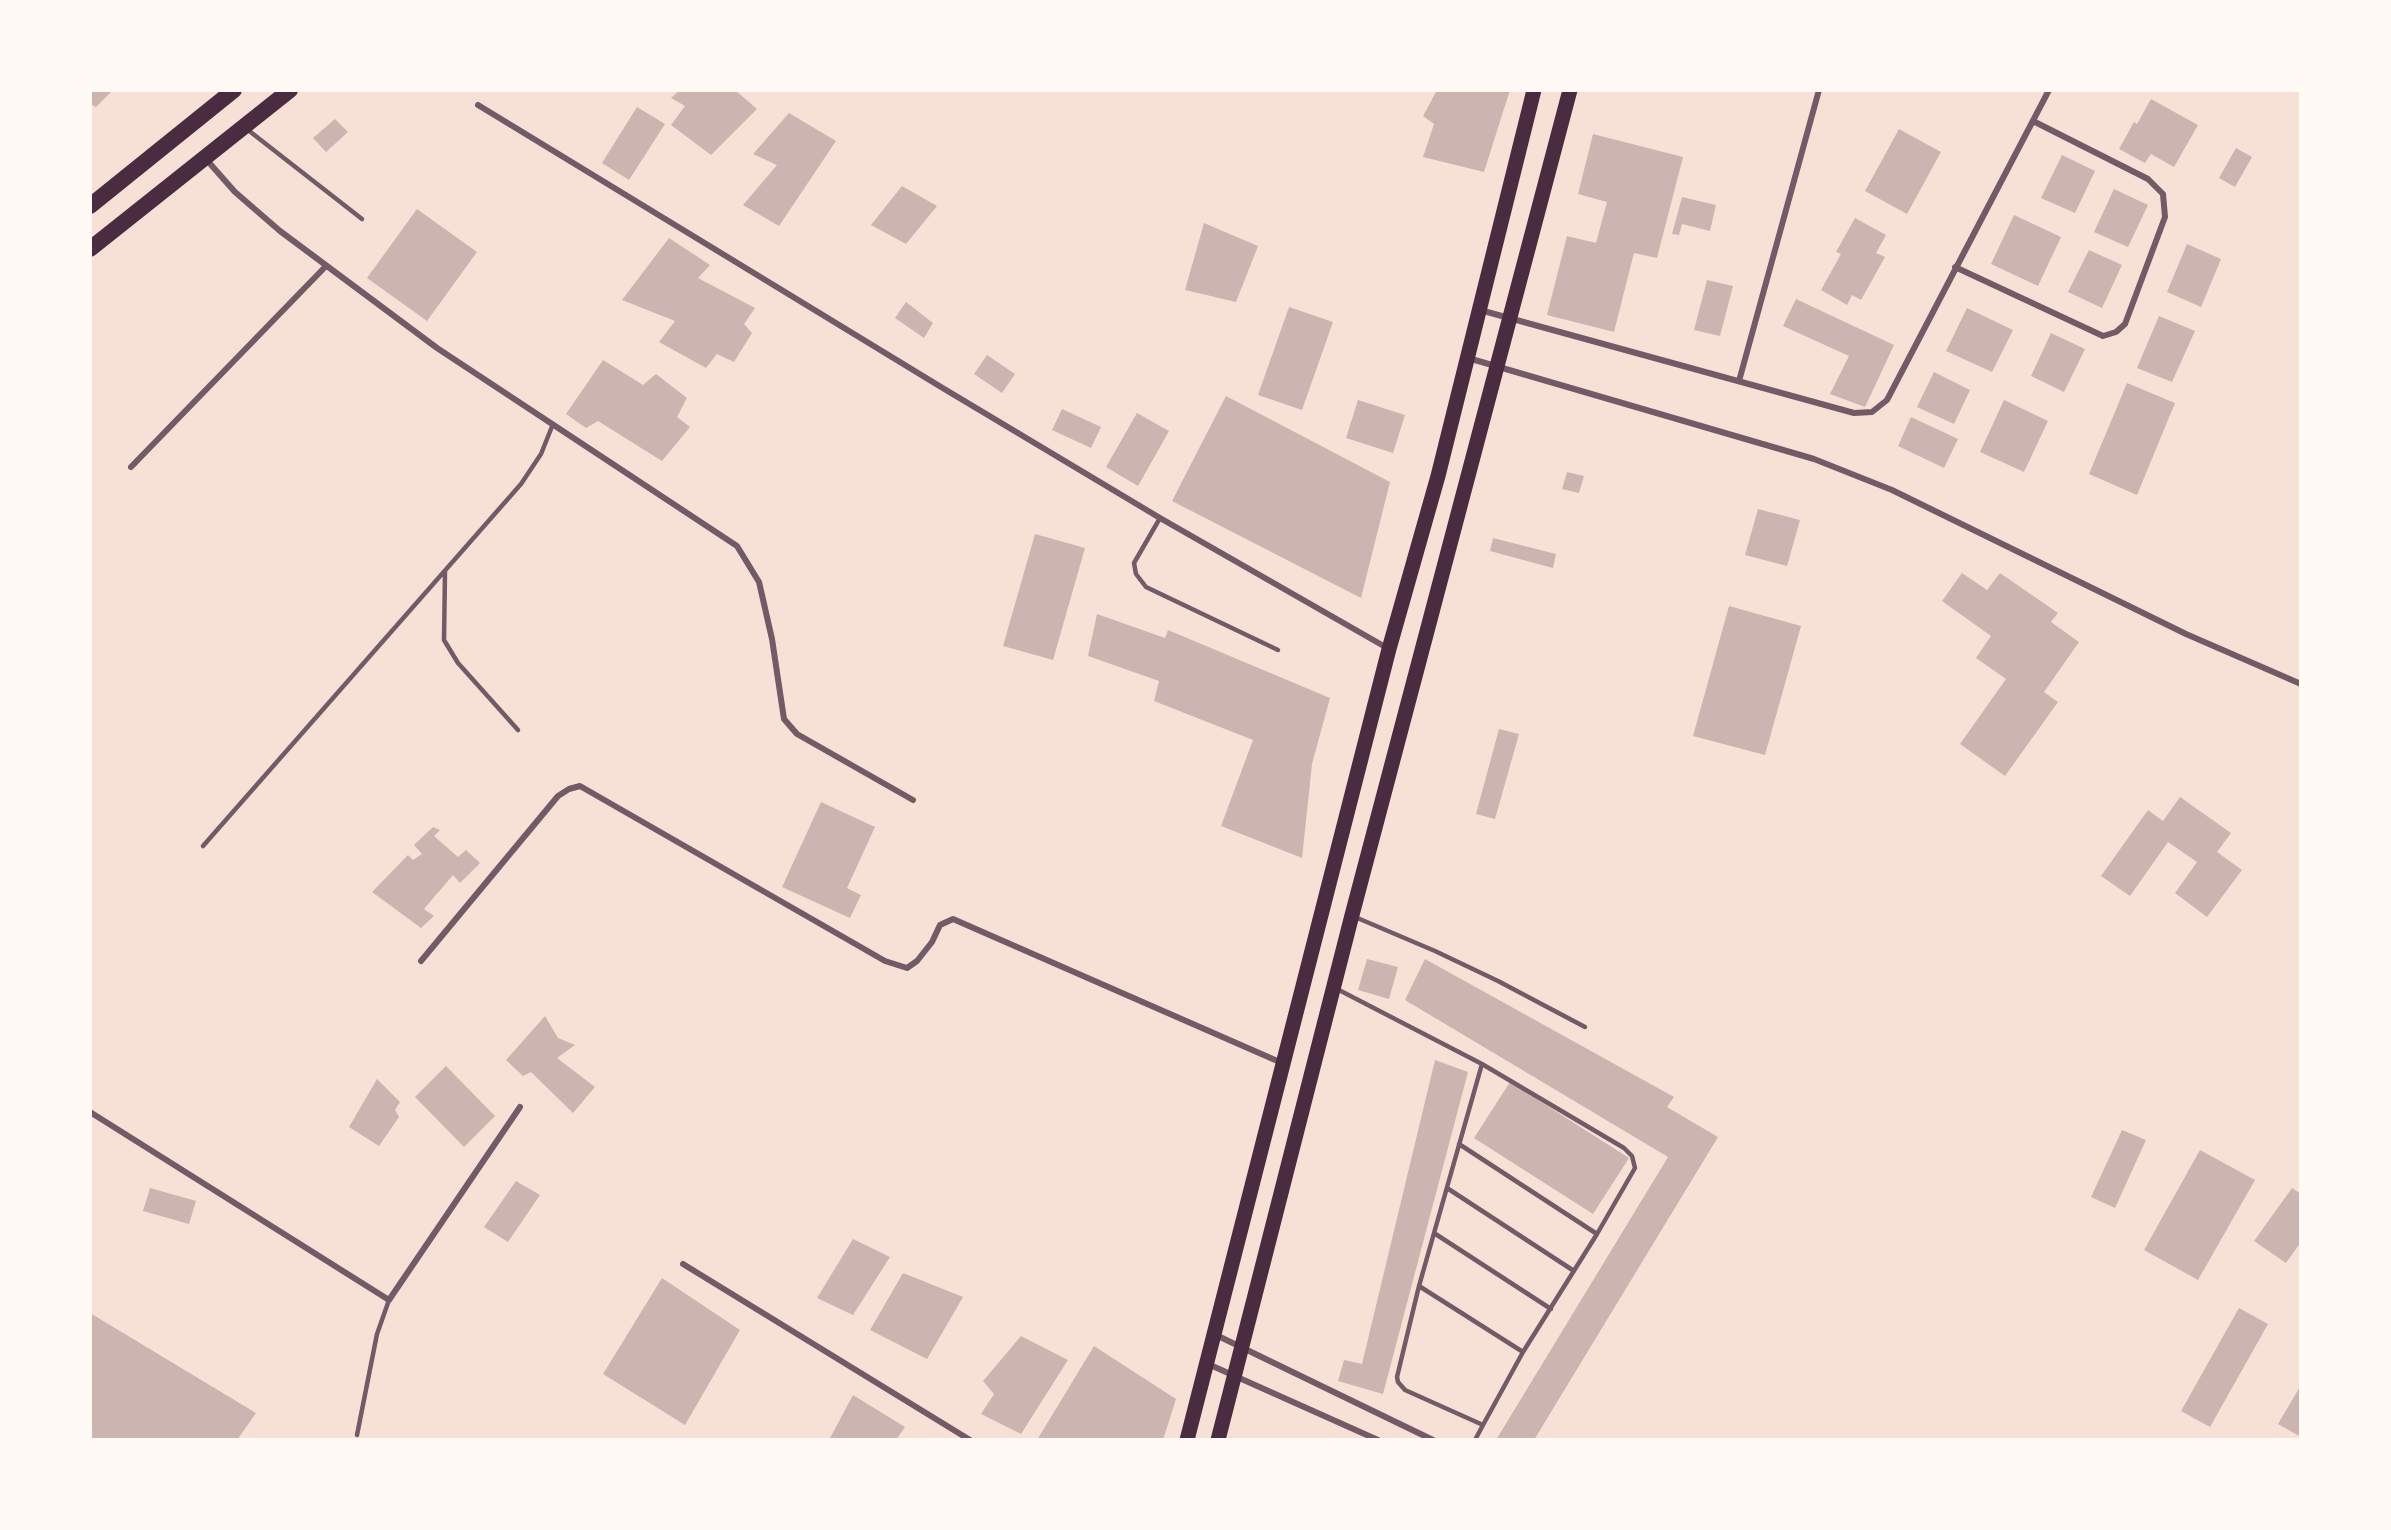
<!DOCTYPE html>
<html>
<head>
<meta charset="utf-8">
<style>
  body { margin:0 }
  #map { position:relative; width:2391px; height:1530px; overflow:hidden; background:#f7e1d7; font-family:"Golos Text",sans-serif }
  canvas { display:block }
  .frame { position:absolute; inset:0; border:92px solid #fffaf5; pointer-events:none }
</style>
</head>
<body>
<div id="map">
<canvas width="2391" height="1530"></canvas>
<div class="frame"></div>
</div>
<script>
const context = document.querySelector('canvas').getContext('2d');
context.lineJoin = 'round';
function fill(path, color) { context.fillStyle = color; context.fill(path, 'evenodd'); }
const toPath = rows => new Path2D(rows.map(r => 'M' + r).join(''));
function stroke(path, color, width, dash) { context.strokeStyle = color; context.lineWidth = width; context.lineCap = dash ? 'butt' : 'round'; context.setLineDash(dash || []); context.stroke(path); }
const building = toPath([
  [90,90,113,90,96,107,90,104],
  [680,90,735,90,757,109,711,155,671,125,685,106,671,98],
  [1437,90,1510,90,1484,172,1423,157,1434,124,1423,116],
  [2151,99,2198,125,2174,167,2151,154,2145,163,2119,149,2134,122,2137,124],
  [637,107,665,124,629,180,602,163],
  [789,113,836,141,779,226,743,205,777,165,753,154],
  [335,119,348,132,326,152,313,138],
  [1899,129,1941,152,1907,214,1865,191],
  [1593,134,1683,157,1657,258,1634,253,1614,332,1547,315,1567,236,1596,243,1607,202,1578,194],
  [2236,148,2252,157,2235,187,2219,178],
  [2062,155,2095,171,2075,213,2041,198],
  [902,186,937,206,906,244,871,225],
  [2114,189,2148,205,2128,247,2094,232],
  [1682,197,1716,205,1710,231,1682,224,1679,235,1672,234],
  [417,209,477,252,427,321,367,278],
  [2014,215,2061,237,2038,286,1991,264],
  [1855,218,1886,235,1876,253,1885,257,1861,300,1852,295,1847,305,1821,290,1841,254,1836,252],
  [1204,223,1258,246,1236,302,1185,290],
  [669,238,710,265,698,278,755,308,744,324,752,333,734,362,717,354,706,368,659,342,675,321,622,300],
  [2187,244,2221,259,2201,307,2167,292],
  [2089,250,2122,265,2102,308,2068,292],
  [1707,280,1733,286,1720,336,1694,330],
  [1796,299,1894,345,1865,407,1830,394,1849,356,1783,326],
  [906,302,933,323,924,338,895,318],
  [1289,307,1333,322,1302,410,1258,395],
  [1967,308,2013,330,1992,372,1946,351],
  [2159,316,2195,331,2172,382,2137,368],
  [2051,333,2085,349,2064,392,2031,376],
  [987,355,1015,374,1002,393,974,374],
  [603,360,643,385,656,374,687,398,677,417,690,427,662,461,598,421,586,428,566,414],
  [1934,372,1970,390,1954,424,1917,407],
  [2127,383,2175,403,2137,495,2089,474],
  [1226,396,1390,482,1361,598,1172,501],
  [1358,400,1405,415,1393,453,1346,438],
  [2004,400,2048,421,2024,472,1980,452],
  [1062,409,1101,427,1091,448,1052,430],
  [1137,413,1169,431,1138,486,1106,467],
  [1911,417,1958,439,1944,468,1898,446],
  [1567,472,1584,476,1579,493,1562,489],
  [1758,509,1800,520,1787,566,1745,555],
  [1035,534,1085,548,1053,660,1003,646],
  [1493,538,1556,554,1553,568,1490,551],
  [1962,573,1987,590,2000,573,2058,613,2051,622,2079,642,2044,692,2058,702,2005,776,1960,744,2006,679,1976,658,1991,636,1942,601],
  [1729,606,1801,626,1765,755,1693,736],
  [1097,614,1165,638,1168,630,1330,698,1312,764,1302,858,1221,826,1253,740,1154,701,1159,681,1088,656],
  [1499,729,1519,734,1495,819,1476,814],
  [2180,797,2231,833,2217,852,2242,870,2207,917,2175,893,2197,862,2168,842,2130,896,2101,876,2148,810,2163,821],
  [821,802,875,827,847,888,861,895,850,918,782,887],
  [433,827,440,830,434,836,458,857,466,850,480,863,460,883,453,875,424,909,434,916,421,928,372,892,408,855,413,860,422,854,414,845],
  [1367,959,1398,967,1389,999,1358,990],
  [1425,959,1674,1097,1667,1107,1718,1137,1534,1440,1496,1440,1668,1157,1405,1000],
  [545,1016,558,1038,575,1045,557,1058,595,1087,573,1113,531,1072,523,1076,506,1060],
  [1435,1060,1468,1072,1383,1394,1338,1381,1344,1360,1362,1364],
  [446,1066,495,1116,464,1147,415,1097],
  [377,1079,400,1102,395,1110,399,1117,379,1146,349,1127],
  [1510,1082,1629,1158,1593,1214,1474,1138],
  [2122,1130,2146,1140,2115,1208,2091,1197],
  [2200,1150,2255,1180,2198,1280,2144,1250],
  [516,1181,540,1195,508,1242,484,1227],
  [150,1188,196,1201,189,1224,143,1211],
  [2292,1188,2301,1194,2301,1242,2286,1263,2254,1241],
  [853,1239,890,1257,853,1315,817,1298],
  [903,1273,963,1297,927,1359,870,1330],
  [662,1278,740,1330,685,1425,603,1374],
  [2239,1308,2268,1324,2210,1427,2181,1411],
  [90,1313,256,1413,237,1440,96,1440,90,1436],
  [1021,1336,1068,1360,1021,1434,981,1414,994,1394,983,1381],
  [1094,1346,1176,1399,1163,1440,1037,1440],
  [2301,1385,2301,1437,2278,1424],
  [853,1395,905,1427,896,1440,829,1440]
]);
const service = toPath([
  [248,130,362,219],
  [1160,518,1134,563,1136,574,1146,587,1278,650],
  [445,572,444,640,458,663,518,730],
  [203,846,521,484,541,454,553,424],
  [1355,917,1435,951,1498,981,1585,1027],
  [1337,989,1482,1064,1419,1286,1397,1377,1398,1382,1405,1390,1483,1425,1475,1440],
  [1482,1064,1624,1148,1632,1156,1635,1168,1597,1234,1523,1352,1483,1425],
  [1459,1144,1597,1234],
  [1447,1188,1574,1271],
  [1434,1233,1551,1309],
  [1419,1286,1523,1352],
  [357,1435,377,1334,389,1300]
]);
const minor = toPath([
  [478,105,941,387,1160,518,1389,649],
  [205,158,235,192,280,231,437,348,737,546,759,582,772,639,784,719,797,734,913,800],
  [1955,267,2103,336,2116,332,2125,324,2165,217,2163,194,2148,179,2033,121],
  [1480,310,1854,413,1872,412,1887,400,2049,90],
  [1468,358,1814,459,1892,490,2186,634,2301,684],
  [1739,381,1819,90],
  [131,467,326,266],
  [421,961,558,796,569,789,580,786,885,961,907,968,917,961,932,942,940,925,953,919,1282,1063],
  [90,1112,389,1300,520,1107],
  [683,1264,970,1440],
  [1214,1334,1433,1440],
  [1208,1364,1378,1440]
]);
const primary = toPath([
  [1187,1440,1389,649,1438,476,1534,90],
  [1218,1440,1352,915,1570,90]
]);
const trunk = toPath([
  [90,206,234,90],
  [90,249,290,90]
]);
fill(building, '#ccb4b1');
stroke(service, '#755966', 4.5);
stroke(minor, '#755966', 6);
stroke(primary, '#4a2c40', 15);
stroke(trunk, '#4a2c40', 16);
</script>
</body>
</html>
